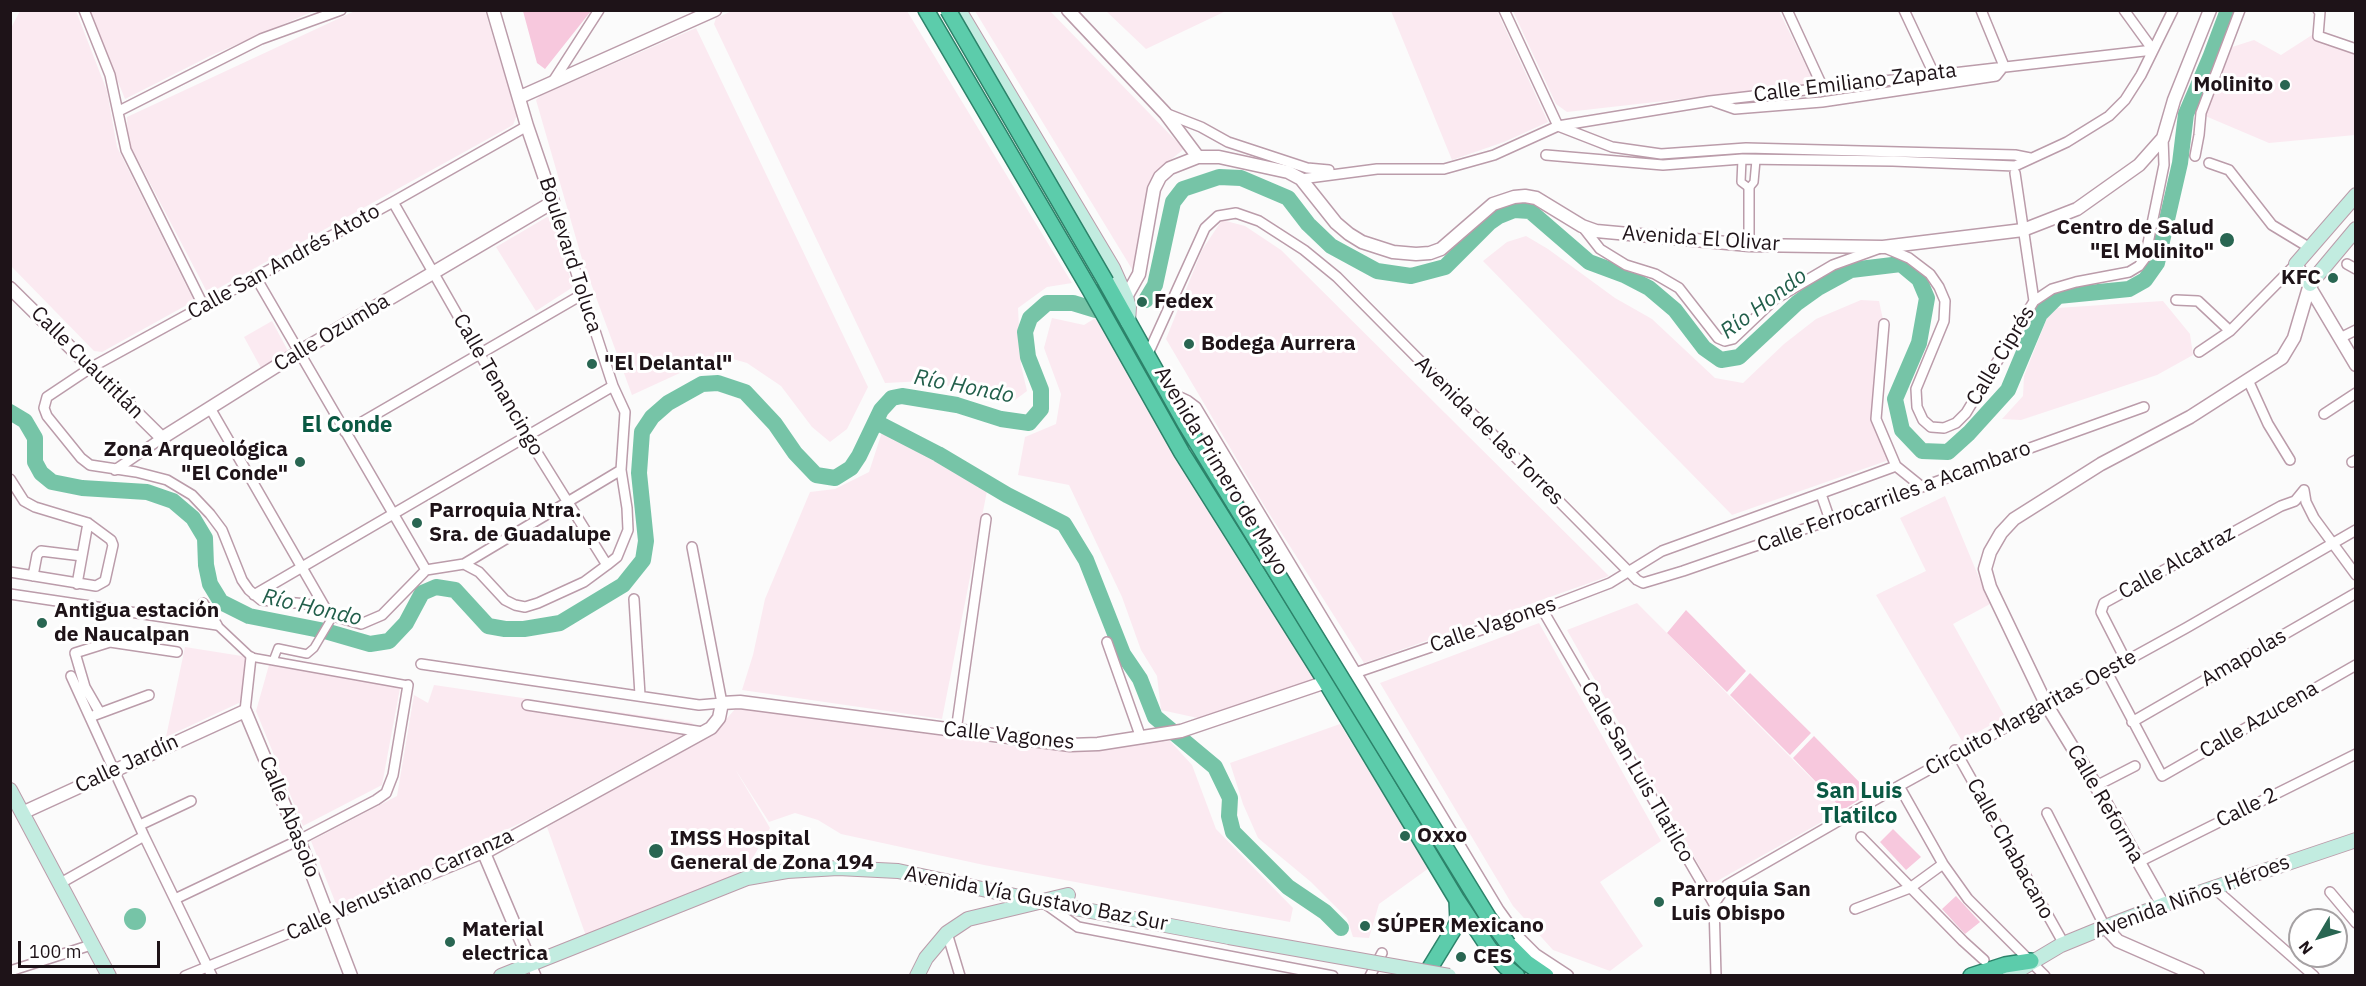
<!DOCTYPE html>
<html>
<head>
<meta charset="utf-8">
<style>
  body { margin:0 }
  #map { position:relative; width:2366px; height:986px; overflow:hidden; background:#fbfbfb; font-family:"IBM Plex Sans",sans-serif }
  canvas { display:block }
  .frame { position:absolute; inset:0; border:12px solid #1e1318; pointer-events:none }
  .north { position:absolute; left:2288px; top:908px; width:60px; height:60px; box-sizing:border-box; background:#fff; border:2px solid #a5a1a3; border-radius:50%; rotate:232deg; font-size:16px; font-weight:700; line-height:24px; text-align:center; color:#1e1318 }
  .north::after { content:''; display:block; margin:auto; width:21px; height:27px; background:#296652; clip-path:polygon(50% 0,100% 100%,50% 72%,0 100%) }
  .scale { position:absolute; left:18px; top:941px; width:142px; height:27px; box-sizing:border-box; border:3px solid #1e1318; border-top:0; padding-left:8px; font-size:18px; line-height:21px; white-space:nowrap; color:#1e1318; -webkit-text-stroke:4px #fff; paint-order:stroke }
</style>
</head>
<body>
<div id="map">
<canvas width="2366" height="986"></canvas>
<div class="frame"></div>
<div class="north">N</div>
<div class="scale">100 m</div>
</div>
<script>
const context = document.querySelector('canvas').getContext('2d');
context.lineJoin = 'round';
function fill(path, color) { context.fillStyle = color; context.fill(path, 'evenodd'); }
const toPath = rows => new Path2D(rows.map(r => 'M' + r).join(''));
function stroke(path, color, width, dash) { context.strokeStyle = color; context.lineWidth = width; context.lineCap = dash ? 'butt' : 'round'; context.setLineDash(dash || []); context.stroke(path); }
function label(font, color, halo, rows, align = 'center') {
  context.font = font + ' "IBM Plex Sans",sans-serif'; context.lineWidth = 6; context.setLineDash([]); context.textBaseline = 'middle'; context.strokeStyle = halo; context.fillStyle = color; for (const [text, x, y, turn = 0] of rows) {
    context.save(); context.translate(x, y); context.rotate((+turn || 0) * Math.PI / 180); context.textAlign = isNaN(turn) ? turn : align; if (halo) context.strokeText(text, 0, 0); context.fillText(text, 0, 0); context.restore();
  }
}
const built = toPath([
  [357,10,485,11,517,115,513,125,208,294,128,141,127,117],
  [20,11,76,11,107,91,117,147,194,301,102,352,94,351,11,266,10,30],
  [89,11,314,11,210,56,125,99],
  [732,11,907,11,1072,283,1047,287,1018,308,1021,365,1027,391,1015,400,926,381,885,383,714,24,716,18],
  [975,11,1050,11,1184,149,1158,170,1149,193,1135,274],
  [1106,11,1226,11,1146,49],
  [1391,11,1497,11,1548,122,1504,142,1452,160],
  [1513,11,1779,11,1815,84,1567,112,1556,104],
  [696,28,868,387,847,429,830,442,812,427,781,386,747,363,719,355,632,395,582,259,536,100,540,96],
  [2312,35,2355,53,2355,135,2269,143,2203,115,2229,48,2254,40,2281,55],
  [547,217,552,219,573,287,536,311,496,247],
  [1222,220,1245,226,1281,250,1609,576,1364,663,1265,507,1166,339,1202,250],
  [1526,236,1548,249,1615,298,1652,319,1715,378,1743,383,1784,344,1816,319,1861,300,1879,301,1884,324,1875,364,1872,416,1889,460,1732,515,1483,261,1507,242],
  [2163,301,2190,334,2193,355,2157,375,2021,420,2002,419,2023,396,2024,376,2047,318,2057,308],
  [1097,317,1316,680,1207,720,1161,710,1157,676,1141,650,1122,597,1069,485,1018,475,1025,437,1056,424,1061,394,1044,348,1052,318,1084,325],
  [272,321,288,351,261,368,244,337],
  [883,429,987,491,942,719,742,690,753,655,765,599,810,492,835,489,869,472],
  [1945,496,1990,604,1953,624,2005,717,1962,741,1876,595,1926,571,1900,518],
  [1637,603,1843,810,1710,885,1567,630],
  [1539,623,1661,841,1600,882,1643,946,1610,971,1553,950,1513,906,1380,683],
  [185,647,248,657,241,702,166,737],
  [269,665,400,688,382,785,303,826,256,711],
  [434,685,693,723,686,733,529,819,457,853,408,880,338,909,311,841,397,796,414,695,428,703],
  [747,707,1026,748,1066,749,1170,741,1192,765,1216,829,1293,908,1290,922,984,865,841,834,818,820,795,813,769,822,735,769,770,828,744,873,586,936,547,827,713,734,736,708],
  [1340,724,1429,868,1379,904,1369,938,1353,937,1347,918,1311,882,1258,838,1243,804,1230,763]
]);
const green = toPath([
  [523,11,523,10,591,11,545,69,537,63],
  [1686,610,1746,671,1727,692,1667,633],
  [1750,673,1811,733,1790,755,1730,695],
  [1814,736,1870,793,1843,810,1793,758],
  [1893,829,1921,857,1906,870,1880,842],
  [1956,896,1980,922,1965,934,1942,909]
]);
const water = toPath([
  '124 919a11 11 0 1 1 22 0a11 11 0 1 1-22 0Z'
]);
const river = toPath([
  [1146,300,1155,285,1173,202,1183,189,1219,177,1241,178,1288,198,1308,224,1331,246,1377,271,1411,276,1445,267,1489,223,1499,216,1514,210,1530,211,1589,262,1624,275,1649,288,1675,310,1704,348,1721,360,1739,357,1797,303,1818,288,1851,270,1901,264,1919,279,1927,298,1919,343,1895,399,1902,430,1922,451,1948,452,1969,433,2008,390,2040,314,2058,296,2129,289,2145,280,2157,263,2180,163,2186,114,2210,58,2228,10],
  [10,412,25,421,35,438,35,462,41,473,52,482,82,488,147,492,173,501,193,518,205,538,206,565,210,584,221,602,249,616,325,631,370,644,389,641,406,623,422,593,436,587,455,590,488,626,505,629,524,629,560,623,623,585,643,560,646,541,639,473,642,432,652,417,668,403,702,384,718,383,745,392,775,424,795,453,816,475,835,478,851,468,859,456,881,410,892,398,902,396,957,405,1001,419,1029,423,1041,409,1041,390,1028,357,1025,332,1030,318,1047,303,1073,303,1096,310],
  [876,422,938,454,1007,495,1064,524,1086,560,1123,654,1140,679,1155,717,1215,767,1230,798,1229,816,1233,832,1288,887,1325,912,1341,928]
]);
const pedestrian = toPath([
  [1742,159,1741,182,1749,188,1754,182,1756,160],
  [217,625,251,657,408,685],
  [273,661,278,648,307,654,314,648,333,616]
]);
const minor = toPath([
  [84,10,110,75,126,150,203,305],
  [1504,10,1558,126],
  [1787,10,1823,88],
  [1904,10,1934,74],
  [2124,10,2153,50],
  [2318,10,2320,12,2318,36,2356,49],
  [552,83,599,10],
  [1715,102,1735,109,1822,102,1996,76,2004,66,1981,10],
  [119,111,261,39,341,10],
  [1165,113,1201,127,1228,142,1307,168,1329,170],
  [527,126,393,202,92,367,47,397,44,408,47,416,81,458,90,465,136,472,167,480,192,495,210,514,222,530,242,580,249,590,261,600,307,604,317,607,333,616,361,624,382,615,426,570,464,564,479,572,505,600,515,605,525,607,538,603,584,582,607,565,617,557,628,530,627,508,621,470,625,412,613,386,553,202],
  [1558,126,1612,147,1661,154,1746,148,2015,155,2030,158],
  [1546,155,1663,165,1742,159,1893,161,2015,166,2067,142,2109,116,2125,100,2141,75,2173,10],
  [2195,156,2199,135,2201,113,2240,10],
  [2209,163,2229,170,2272,225,2310,248],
  [2015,173,2034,301],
  [1301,179,1377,169,1444,169,1494,155,1558,126,1710,101,2153,50],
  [1749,188,1749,245],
  [393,202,526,435,607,565],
  [1582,226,1600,249,1626,265,1655,274,1679,288,1718,338,1725,341,1733,339,1775,299,1833,265,1883,247,1909,258,1930,274,1939,287,1945,301,1944,321,1916,389,1917,407,1923,420,1931,427,1944,428,1956,423,1966,413,2034,301,2052,289,2076,282,2129,272,2139,266,2145,258,2164,165,2163,138],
  [2347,264,2356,269],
  [255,276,426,570],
  [2176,300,2198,301,2230,331],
  [1884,324,1876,419,1896,466,1922,487],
  [2340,338,2356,330],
  [2199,352,2230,331,2296,264],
  [1147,356,1205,228,1218,216,1236,213,1259,221,1304,250,1337,277,1637,580,1643,583,1683,571,1830,520,2144,407],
  [2248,380,2268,424,2290,460],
  [210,408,327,611],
  [2324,414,2356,393],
  [345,432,583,294],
  [2352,462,2356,460],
  [115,470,162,438],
  [10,479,24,501,35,507,88,523,111,540,113,545,105,581,96,586,10,572],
  [2304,490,2306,502,2314,518,2356,575],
  [1821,494,1830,520],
  [464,564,621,470],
  [33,576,37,555,41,551,82,556],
  [77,584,88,523],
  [10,594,217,625],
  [254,595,613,386],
  [634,599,640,695],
  [203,603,217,625],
  [1542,609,1714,904,1716,976],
  [1107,642,1141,738],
  [2126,661,2101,612,2104,603,2281,506,2295,501,2304,490],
  [421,664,699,705,722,703,692,547],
  [2107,672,2162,776,2356,665],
  [1355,673,1542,609,1610,583,1662,551,1896,466],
  [71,676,144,836,212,976],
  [527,705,703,732],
  [245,711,251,657],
  [100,713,85,687,75,653,110,642,177,652],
  [95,715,149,695],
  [2132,722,2356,593],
  [956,731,986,519],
  [1955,750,2064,944],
  [1899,786,1943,864,1968,899,2045,976],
  [2096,786,2135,766],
  [2047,813,2105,927],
  [140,825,191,801],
  [1861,837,1963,941,1984,960],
  [2139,862,2356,754],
  [59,884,144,836],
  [2214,888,2314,976],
  [2330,892,2356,923],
  [175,899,299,840,376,800,386,793,393,775,408,685],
  [1714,904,1727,885,1899,786,2186,628,2356,530],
  [1047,905,1078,927,1333,976],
  [1855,909,1910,888,1943,864],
  [947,933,960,976],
  [531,964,536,976],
  [10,971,91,945],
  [185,976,484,853],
  [1370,976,1382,953]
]);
const tertiary = toPath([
  [1068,10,1165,113,1198,157],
  [520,97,715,10],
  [2296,264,2356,365],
  [10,288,162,438,299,352,553,202,527,126,493,10],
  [1126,297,1139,274,1154,189,1160,177,1170,168,1198,157,1219,157,1288,172,1301,179,1336,223,1349,234,1362,242,1393,252,1416,254,1430,253,1441,249,1493,204,1514,197,1525,196,1536,198,1582,226,1596,231,1749,245,1883,247,2023,230,2077,209,2139,165,2163,138,2174,100,2210,10],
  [1168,393,1187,402,1195,408,1498,911,1516,936,1535,955,1567,976],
  [22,813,245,711,299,840,351,976],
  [2163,905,2096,786,2046,704,1990,587,1985,569,1990,552,2001,533,2014,519,2101,464,2190,417,2282,358,2294,338,2310,284],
  [2105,927,2118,941,2198,976],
  [531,964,484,853,711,728,719,718,722,703,740,702,1070,745,1098,744,1181,731,1326,682]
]);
const secondary = toPath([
  [959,10,1113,268,1126,297,1129,307,1128,322],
  [2296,264,2356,195],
  [2310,284,2356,229],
  [10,790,109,976],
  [501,976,747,878,787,871,838,868,898,871,1043,902,1229,937],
  [917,976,926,958,947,933,968,919,1068,895],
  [2009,976,2061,945,2105,927,2163,905,2356,840]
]);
const trunk = toPath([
  [926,10,1090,290,1182,453,1326,682,1457,900,1489,948,1506,967,1517,976],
  [1106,282,1185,423,1235,505],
  [1508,944,1527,963,1546,976],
  [1425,976,1458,922,1457,900],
  [1971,976,2005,965,2031,961]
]);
const secondaryBridge = toPath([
  [1229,937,1449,976]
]);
const trunkBridge = toPath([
  [948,10,1106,282],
  [1235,505,1488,917,1508,944]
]);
const markers = [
  [2285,85,6,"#296652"],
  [2227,240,8,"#296652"],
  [2333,278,6,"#296652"],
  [1142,302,6,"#296652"],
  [1189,344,6,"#296652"],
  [592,364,6,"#296652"],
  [300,462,6,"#296652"],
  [417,523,6,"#296652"],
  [42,623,6,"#296652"],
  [1405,836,6,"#296652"],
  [656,851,8,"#296652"],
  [1659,902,6,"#296652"],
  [1365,926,6,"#296652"],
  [450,942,6,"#296652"],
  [1461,957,6,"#296652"]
];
const streetNames = [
  ["Calle Emiliano Zapata",1855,83,-7],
  ["Avenida El Olivar",1701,239,4],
  ["Boulevard Toluca",570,255,72],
  ["Calle San Andrés Atoto",284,262,-29],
  ["Calle Ozumba",332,333,-31],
  ["Calle Ciprés",2001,356,-59],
  ["Calle Cuautitlán",87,363,45],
  ["Calle Tenancingo",498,385,60],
  ["Avenida de las Torres",1489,431,45],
  ["Avenida Primero de Mayo",1221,471,59],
  ["Calle Ferrocarriles a Acambaro",1894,497,-20],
  ["Calle Alcatraz",2177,563,-29],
  ["Calle Vagones",1493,625,-19],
  ["Amapolas",2244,658,-30],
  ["Circuito Margaritas Oeste",2031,713,-29],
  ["Calle Azucena",2259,720,-30],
  ["Calle Vagones",1009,736,6],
  ["Calle Jardín",127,764,-25],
  ["Calle San Luis Tlatilco",1637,772,60],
  ["Calle Reforma",2105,804,60],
  ["Calle 2",2247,808,-26],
  ["Calle Abasolo",289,817,68],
  ["Calle Chabacano",2010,849,61],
  ["Calle Venustiano Carranza",400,885,-24],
  ["Avenida Niños Héroes",2192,897,-20],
  ["Avenida Vía Gustavo Baz Sur",1036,899,11]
];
const poiNames = [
  ["Molinito",2273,85,"right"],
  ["Centro de Salud",2214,228,"right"],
  ["\"El Molinito\"",2214,252,"right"],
  ["KFC",2321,278,"right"],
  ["Fedex",1154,302],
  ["Bodega Aurrera",1201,344],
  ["\"El Delantal\"",604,364],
  ["Zona Arqueológica",288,450,"right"],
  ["\"El Conde\"",288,474,"right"],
  ["Parroquia Ntra.",429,511],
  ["Sra. de Guadalupe",429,535],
  ["Antigua estación",54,611],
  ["de Naucalpan",54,635],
  ["Oxxo",1417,836],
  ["IMSS Hospital",670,839],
  ["General de Zona 194",670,863],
  ["Parroquia San",1671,890],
  ["Luis Obispo",1671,914],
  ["SÚPER Mexicano",1377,926],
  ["Material",462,930],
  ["electrica",462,954],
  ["CES",1473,957]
];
const waterNames = [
  ["Río Hondo",1764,304,-37],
  ["Río Hondo",964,387,11],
  ["Río Hondo",312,608,13]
];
const neighbourhoodNames = [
  ["El Conde",347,426],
  ["San Luis",1859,792],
  ["Tlatilco",1859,817]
];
fill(built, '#fbeaf1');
fill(green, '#f7c8dd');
fill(water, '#76c4a7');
stroke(river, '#76c4a7', 16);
stroke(pedestrian, '#bb9caa', 10);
stroke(minor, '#bb9caa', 12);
stroke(tertiary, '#bb9caa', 15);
stroke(secondary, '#bb9caa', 16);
stroke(trunk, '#2c836a', 18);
stroke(pedestrian, '#fff', 7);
stroke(minor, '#fff', 9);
stroke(tertiary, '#fff', 12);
stroke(secondary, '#c2ece0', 14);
stroke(trunk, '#5cccab', 15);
stroke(secondaryBridge, '#bb9caa', 16, []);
stroke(trunkBridge, '#2c836a', 18, []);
stroke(secondaryBridge, '#c2ece0', 14);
stroke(trunkBridge, '#5cccab', 15);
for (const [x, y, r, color] of markers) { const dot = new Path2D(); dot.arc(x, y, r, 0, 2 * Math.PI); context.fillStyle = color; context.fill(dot); stroke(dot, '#fff', 2); }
label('21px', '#1e1318', '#fff', streetNames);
label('bold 21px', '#1e1318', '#fff', poiNames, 'left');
label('italic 22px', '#225f4b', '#fff', waterNames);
label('bold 22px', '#0a5943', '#fff', neighbourhoodNames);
</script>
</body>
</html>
